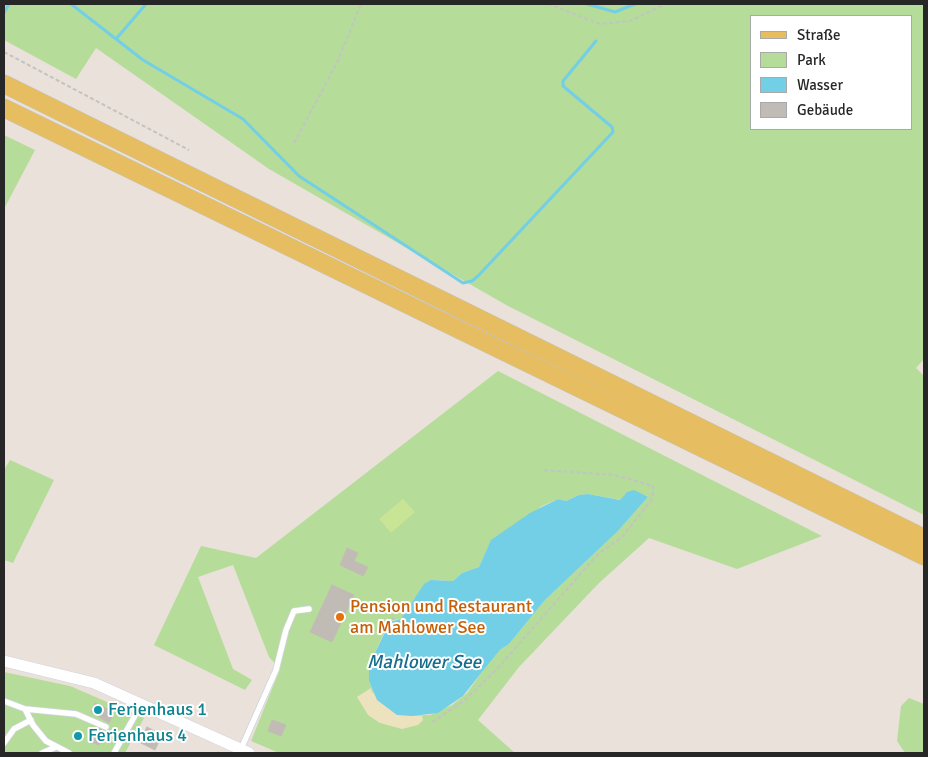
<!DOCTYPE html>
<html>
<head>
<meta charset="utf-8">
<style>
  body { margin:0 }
  #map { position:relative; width:928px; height:757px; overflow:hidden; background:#e9e1da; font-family:Signika,sans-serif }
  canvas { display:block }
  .frame { position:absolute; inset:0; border:5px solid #272727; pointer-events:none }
  .legend { position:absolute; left:750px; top:15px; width:162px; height:115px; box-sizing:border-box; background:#fff; border:1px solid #a9a9a9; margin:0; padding:6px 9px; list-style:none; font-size:15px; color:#272727 }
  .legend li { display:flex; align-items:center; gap:10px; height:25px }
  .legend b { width:25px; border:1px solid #a9a9a9 }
</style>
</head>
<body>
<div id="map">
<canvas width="928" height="757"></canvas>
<div class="frame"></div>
<ul class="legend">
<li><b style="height:6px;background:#e6be61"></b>Straße</li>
<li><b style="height:14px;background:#b5dd99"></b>Park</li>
<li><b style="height:14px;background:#72cfe6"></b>Wasser</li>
<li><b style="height:14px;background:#c1bbb6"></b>Gebäude</li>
</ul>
</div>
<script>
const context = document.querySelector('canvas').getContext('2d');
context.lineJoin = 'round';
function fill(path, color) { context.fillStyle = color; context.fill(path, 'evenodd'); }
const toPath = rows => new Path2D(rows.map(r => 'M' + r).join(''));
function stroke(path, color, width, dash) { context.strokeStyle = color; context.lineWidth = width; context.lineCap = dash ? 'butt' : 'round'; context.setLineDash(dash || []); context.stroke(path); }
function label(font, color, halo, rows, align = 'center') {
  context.font = font + ' Signika,sans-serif'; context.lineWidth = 4; context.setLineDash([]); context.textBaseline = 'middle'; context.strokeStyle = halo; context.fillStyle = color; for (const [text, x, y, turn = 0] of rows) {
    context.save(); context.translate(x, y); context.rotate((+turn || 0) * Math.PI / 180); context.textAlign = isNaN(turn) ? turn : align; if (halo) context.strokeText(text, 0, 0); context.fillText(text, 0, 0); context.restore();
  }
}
const green = toPath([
  [4,4,924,4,924,359,916,368,924,376,924,515,508,306,269,169,96,48,76,79,4,40],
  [912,16,912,129,752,129,752,16],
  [4,135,35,150,4,209],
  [498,371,822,536,737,569,649,538,599,583,519,667,478,720,515,753,279,753,251,741,280,669,269,657,233,565,198,577,233,669,252,680,245,690,154,645,201,546,256,558],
  [588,494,621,500,625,494,648,497,618,531,545,600,509,644,500,650,482,672,467,693,452,705,430,715,402,716,377,700,369,681,369,669,372,659,386,629,393,620,401,619,414,599,431,580,453,581,462,573,479,567,488,547,542,506,558,499,566,501,579,495],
  [10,460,54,480,13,563,4,560,4,470],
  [4,672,70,686,144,718,125,753,4,753],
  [909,698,924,704,924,753,905,753,897,741,901,706]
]);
const sand = toPath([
  [371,688,372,692,402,716,422,716,423,720,418,725,402,729,380,723,368,715,357,697]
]);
const pitch = toPath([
  [403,499,415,512,391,533,379,519]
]);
const water = toPath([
  [634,490,648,497,618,531,545,600,509,644,500,650,482,672,463,696,438,713,412,716,397,715,377,700,369,681,369,669,372,659,390,622,401,619,424,584,431,580,453,581,462,573,479,567,491,540,530,513,558,499,566,501,579,495,588,494,620,500,627,492]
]);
const stream = toPath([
  [71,4,143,60,243,119,299,176,463,283,472,281,478,276,613,132,612,127,563,86,563,81,596,41],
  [587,4,615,12,635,4],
  [4,13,9,4],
  [116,39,146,4]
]);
const building = toPath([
  [347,548,358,553,354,561,368,567,363,576,340,565,347,548],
  [332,585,354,595,332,642,310,632,332,585],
  [95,703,114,712,109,723,91,712,95,703],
  [272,720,286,725,281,736,268,731,272,720],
  [147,727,162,735,155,750,139,742,147,727],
  [98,728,105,732,99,745,91,742,98,728]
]);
const path = toPath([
  [548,4,600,24,630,21,665,4],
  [4,52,189,150],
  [294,143,337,63,361,4],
  [392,617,402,630],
  [432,722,464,701,496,670,598,554,622,537,653,498,653,486,615,475,542,470],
  [218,753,219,752]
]);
const service = toPath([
  [4,701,25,709,33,725,46,741,69,753],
  [25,709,76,714,106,727],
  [4,743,14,729,31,720],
  [241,749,276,670,286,630,294,611,309,609],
  [42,753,56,747],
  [114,753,142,703]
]);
const minor = toPath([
  [4,661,94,683,249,753]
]);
const primary = toPath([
  [4,84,924,538],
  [4,108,924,556]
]);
const markers = [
  [340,617,5,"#e8710a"],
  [98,710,5,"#0f9aa8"],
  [78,736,5,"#0f9aa8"]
];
const foodNames = [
  ["Pension und Restaurant",350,607],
  ["am Mahlower See",350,628]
];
const cultureNames = [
  ["Ferienhaus 1",108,710],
  ["Ferienhaus 4",88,736]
];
const waterNames = [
  ["Mahlower See",424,663]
];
fill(green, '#b5dd99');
fill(sand, '#ede2be');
fill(pitch, '#c8e495');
fill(water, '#72cfe6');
stroke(stream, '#72cfe6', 3);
fill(building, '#c1bbb6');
stroke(building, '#c4bdb4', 1);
stroke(service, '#cfd4e0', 7);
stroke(minor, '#cfd4e0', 12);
stroke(primary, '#c3c3c3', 19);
stroke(path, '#c3c3c3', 2, [4, 2.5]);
stroke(service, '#fff', 5.5);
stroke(minor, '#fff', 11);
stroke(primary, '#e6be61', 18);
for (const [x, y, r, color] of markers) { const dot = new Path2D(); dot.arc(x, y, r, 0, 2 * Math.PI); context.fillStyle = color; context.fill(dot); stroke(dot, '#fff', 2); }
label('18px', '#c56008', '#fff', foodNames, 'left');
label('18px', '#0d838f', '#fff', cultureNames, 'left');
label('italic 19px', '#166d8d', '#fff', waterNames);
</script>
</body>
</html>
